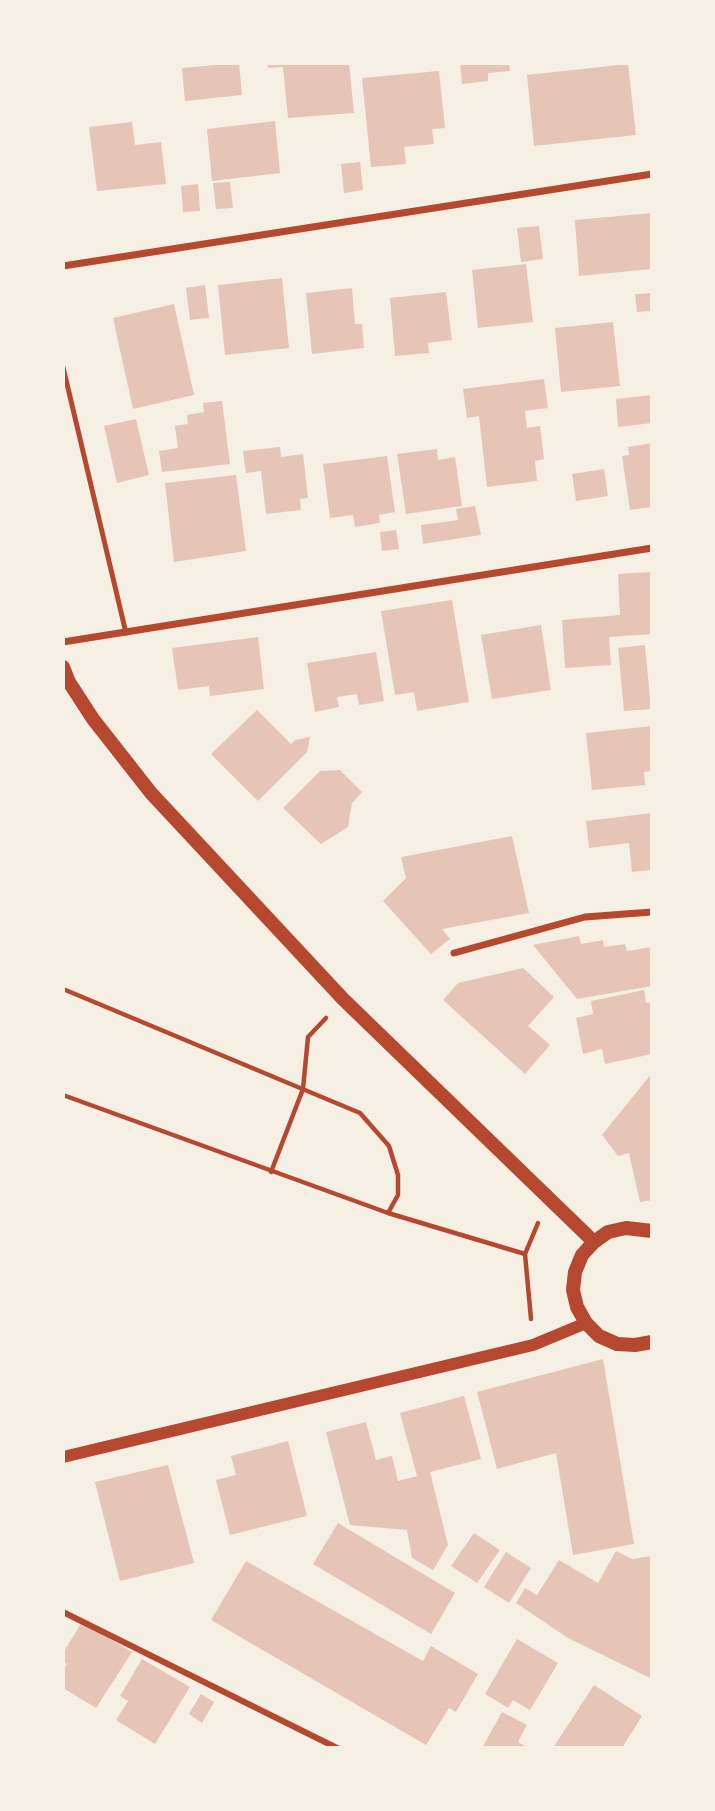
<!DOCTYPE html>
<html>
<head>
<meta charset="utf-8">
<style>
  body { margin:0 }
  #map { position:relative; width:715px; height:1811px; overflow:hidden; background:#f6efe4; font-family:Georgia,serif }
  canvas { display:block }
  .frame { position:absolute; inset:0; border:65px solid #f6efe4; pointer-events:none }
</style>
</head>
<body>
<div id="map">
<canvas width="715" height="1811"></canvas>
<div class="frame"></div>
</div>
<script>
const context = document.querySelector('canvas').getContext('2d');
context.lineJoin = 'round';
function fill(path, color) { context.fillStyle = color; context.fill(path, 'evenodd'); }
const toPath = rows => new Path2D(rows.map(r => 'M' + r).join(''));
function stroke(path, color, width, dash) { context.strokeStyle = color; context.lineWidth = width; context.lineCap = dash ? 'butt' : 'round'; context.setLineDash(dash || []); context.stroke(path); }
const building = toPath([
  [239,63,242,95,185,101,182,68],
  [267,63,349,63,354,113,288,118,283,67,268,68],
  [460,63,509,63,510,71,488,73,488,81,462,84],
  [628,64,636,135,534,146,527,75],
  [439,71,445,128,432,129,434,144,404,147,406,164,371,167,362,78],
  [275,121,280,173,212,181,207,129],
  [132,122,135,145,161,142,166,184,97,191,89,127],
  [360,162,363,190,344,193,341,164],
  [230,182,233,208,216,209,213,183],
  [198,184,200,211,183,212,181,186],
  [652,213,652,269,579,276,575,220],
  [539,226,543,259,521,262,517,228],
  [526,264,533,322,478,328,472,270],
  [282,278,289,348,225,355,218,285],
  [205,285,209,318,190,320,186,288],
  [352,288,355,324,362,324,364,348,312,354,306,293],
  [446,292,452,340,428,343,429,353,395,356,390,298],
  [652,293,652,311,637,312,635,294],
  [174,304,194,395,133,409,113,318],
  [613,322,620,386,561,392,555,328],
  [544,379,548,408,525,411,527,428,540,426,544,459,535,461,537,481,487,487,479,416,467,418,463,389],
  [652,395,652,423,618,427,616,399],
  [222,401,230,464,162,472,159,451,178,448,175,426,188,424,187,415,204,412,203,403],
  [136,419,149,475,117,483,104,426],
  [652,443,652,507,630,510,622,456,629,455,628,447],
  [280,447,281,457,303,454,308,498,300,499,301,510,266,514,261,471,246,473,243,451],
  [437,449,438,460,455,457,462,506,406,514,397,454],
  [387,456,395,512,379,515,380,523,355,527,353,515,330,518,323,464],
  [604,469,608,496,576,501,572,474],
  [236,475,246,551,174,562,165,483],
  [475,506,481,535,423,544,421,525,458,520,456,509],
  [396,530,399,549,382,551,380,532],
  [652,572,652,634,609,637,611,665,565,668,562,620,620,615,618,574],
  [452,600,469,702,417,711,414,692,395,695,381,611],
  [541,625,551,690,492,699,481,635],
  [258,637,264,689,210,696,209,686,178,690,172,648],
  [645,645,651,709,624,711,618,648],
  [376,652,384,701,359,705,357,694,337,697,339,707,315,712,307,663],
  [257,710,291,744,295,740,310,737,307,752,258,801,211,754],
  [652,726,652,771,644,772,645,785,592,790,586,733],
  [340,770,362,792,352,803,348,827,321,844,283,808,320,771],
  [652,813,652,870,632,872,629,843,589,848,586,821],
  [512,836,529,913,442,929,450,939,431,954,383,901,406,878,401,857],
  [579,936,581,944,603,940,604,947,625,944,627,951,652,947,652,986,577,999,533,945],
  [523,968,554,997,528,1026,550,1045,525,1074,443,1000,458,983],
  [644,990,646,1003,652,1002,652,1054,605,1064,602,1049,583,1054,576,1018,593,1014,591,1001],
  [652,1073,652,1200,640,1202,629,1153,618,1156,602,1135],
  [603,1359,634,1544,573,1555,556,1453,497,1469,477,1392],
  [464,1396,481,1459,430,1472,448,1545,433,1570,412,1558,407,1530,350,1525,326,1432,366,1422,376,1460,392,1456,398,1481,417,1476,400,1413],
  [288,1441,307,1516,230,1535,216,1480,236,1475,231,1456],
  [168,1465,194,1563,120,1581,95,1482],
  [338,1523,455,1593,431,1634,313,1564],
  [474,1533,500,1550,477,1583,451,1566],
  [616,1551,632,1559,652,1556,652,1679,568,1638,516,1603,525,1588,537,1595,559,1560,598,1583],
  [506,1552,531,1568,509,1603,484,1587],
  [246,1561,423,1661,431,1646,478,1674,456,1712,449,1708,426,1745,211,1620],
  [82,1622,132,1652,96,1708,63,1688,63,1670,67,1664,63,1662,63,1653],
  [517,1639,558,1663,530,1710,513,1700,508,1708,485,1694],
  [142,1659,190,1687,155,1744,116,1720,128,1701,120,1696],
  [594,1685,642,1716,622,1748,553,1748],
  [201,1694,214,1702,202,1723,189,1714],
  [502,1712,527,1725,518,1742,528,1748,482,1748]
]);
const path = toPath([
  [63,989,360,1113,389,1146,398,1175,398,1195,388,1213],
  [63,1095,388,1213,525,1254,531,1319],
  [271,1172,303,1089,308,1037,326,1018],
  [525,1254,538,1223]
]);
const service = toPath([
  [63,367,126,633]
]);
const pedestrian = toPath([
  [63,1612,337,1748]
]);
const minor = toPath([
  [63,266,652,174],
  [63,642,652,548],
  [454,953,585,917,652,912]
]);
const tertiary = toPath([
  [63,1457,533,1345,586,1323]
]);
const secondary = toPath([
  [63,667,69,682,93,719,151,793,343,999,594,1242],
  [652,1231,626,1228,608,1232,594,1242,582,1255,575,1272,573,1290,577,1307,586,1323,599,1336,617,1344,635,1345,652,1342]
]);
fill(building, '#e6c5b7');
stroke(path, '#b5482f', 4.5);
stroke(service, '#b5482f', 5);
stroke(pedestrian, '#b5482f', 6);
stroke(minor, '#b5482f', 7);
stroke(tertiary, '#b5482f', 12);
stroke(secondary, '#b5482f', 14);
</script>
</body>
</html>
